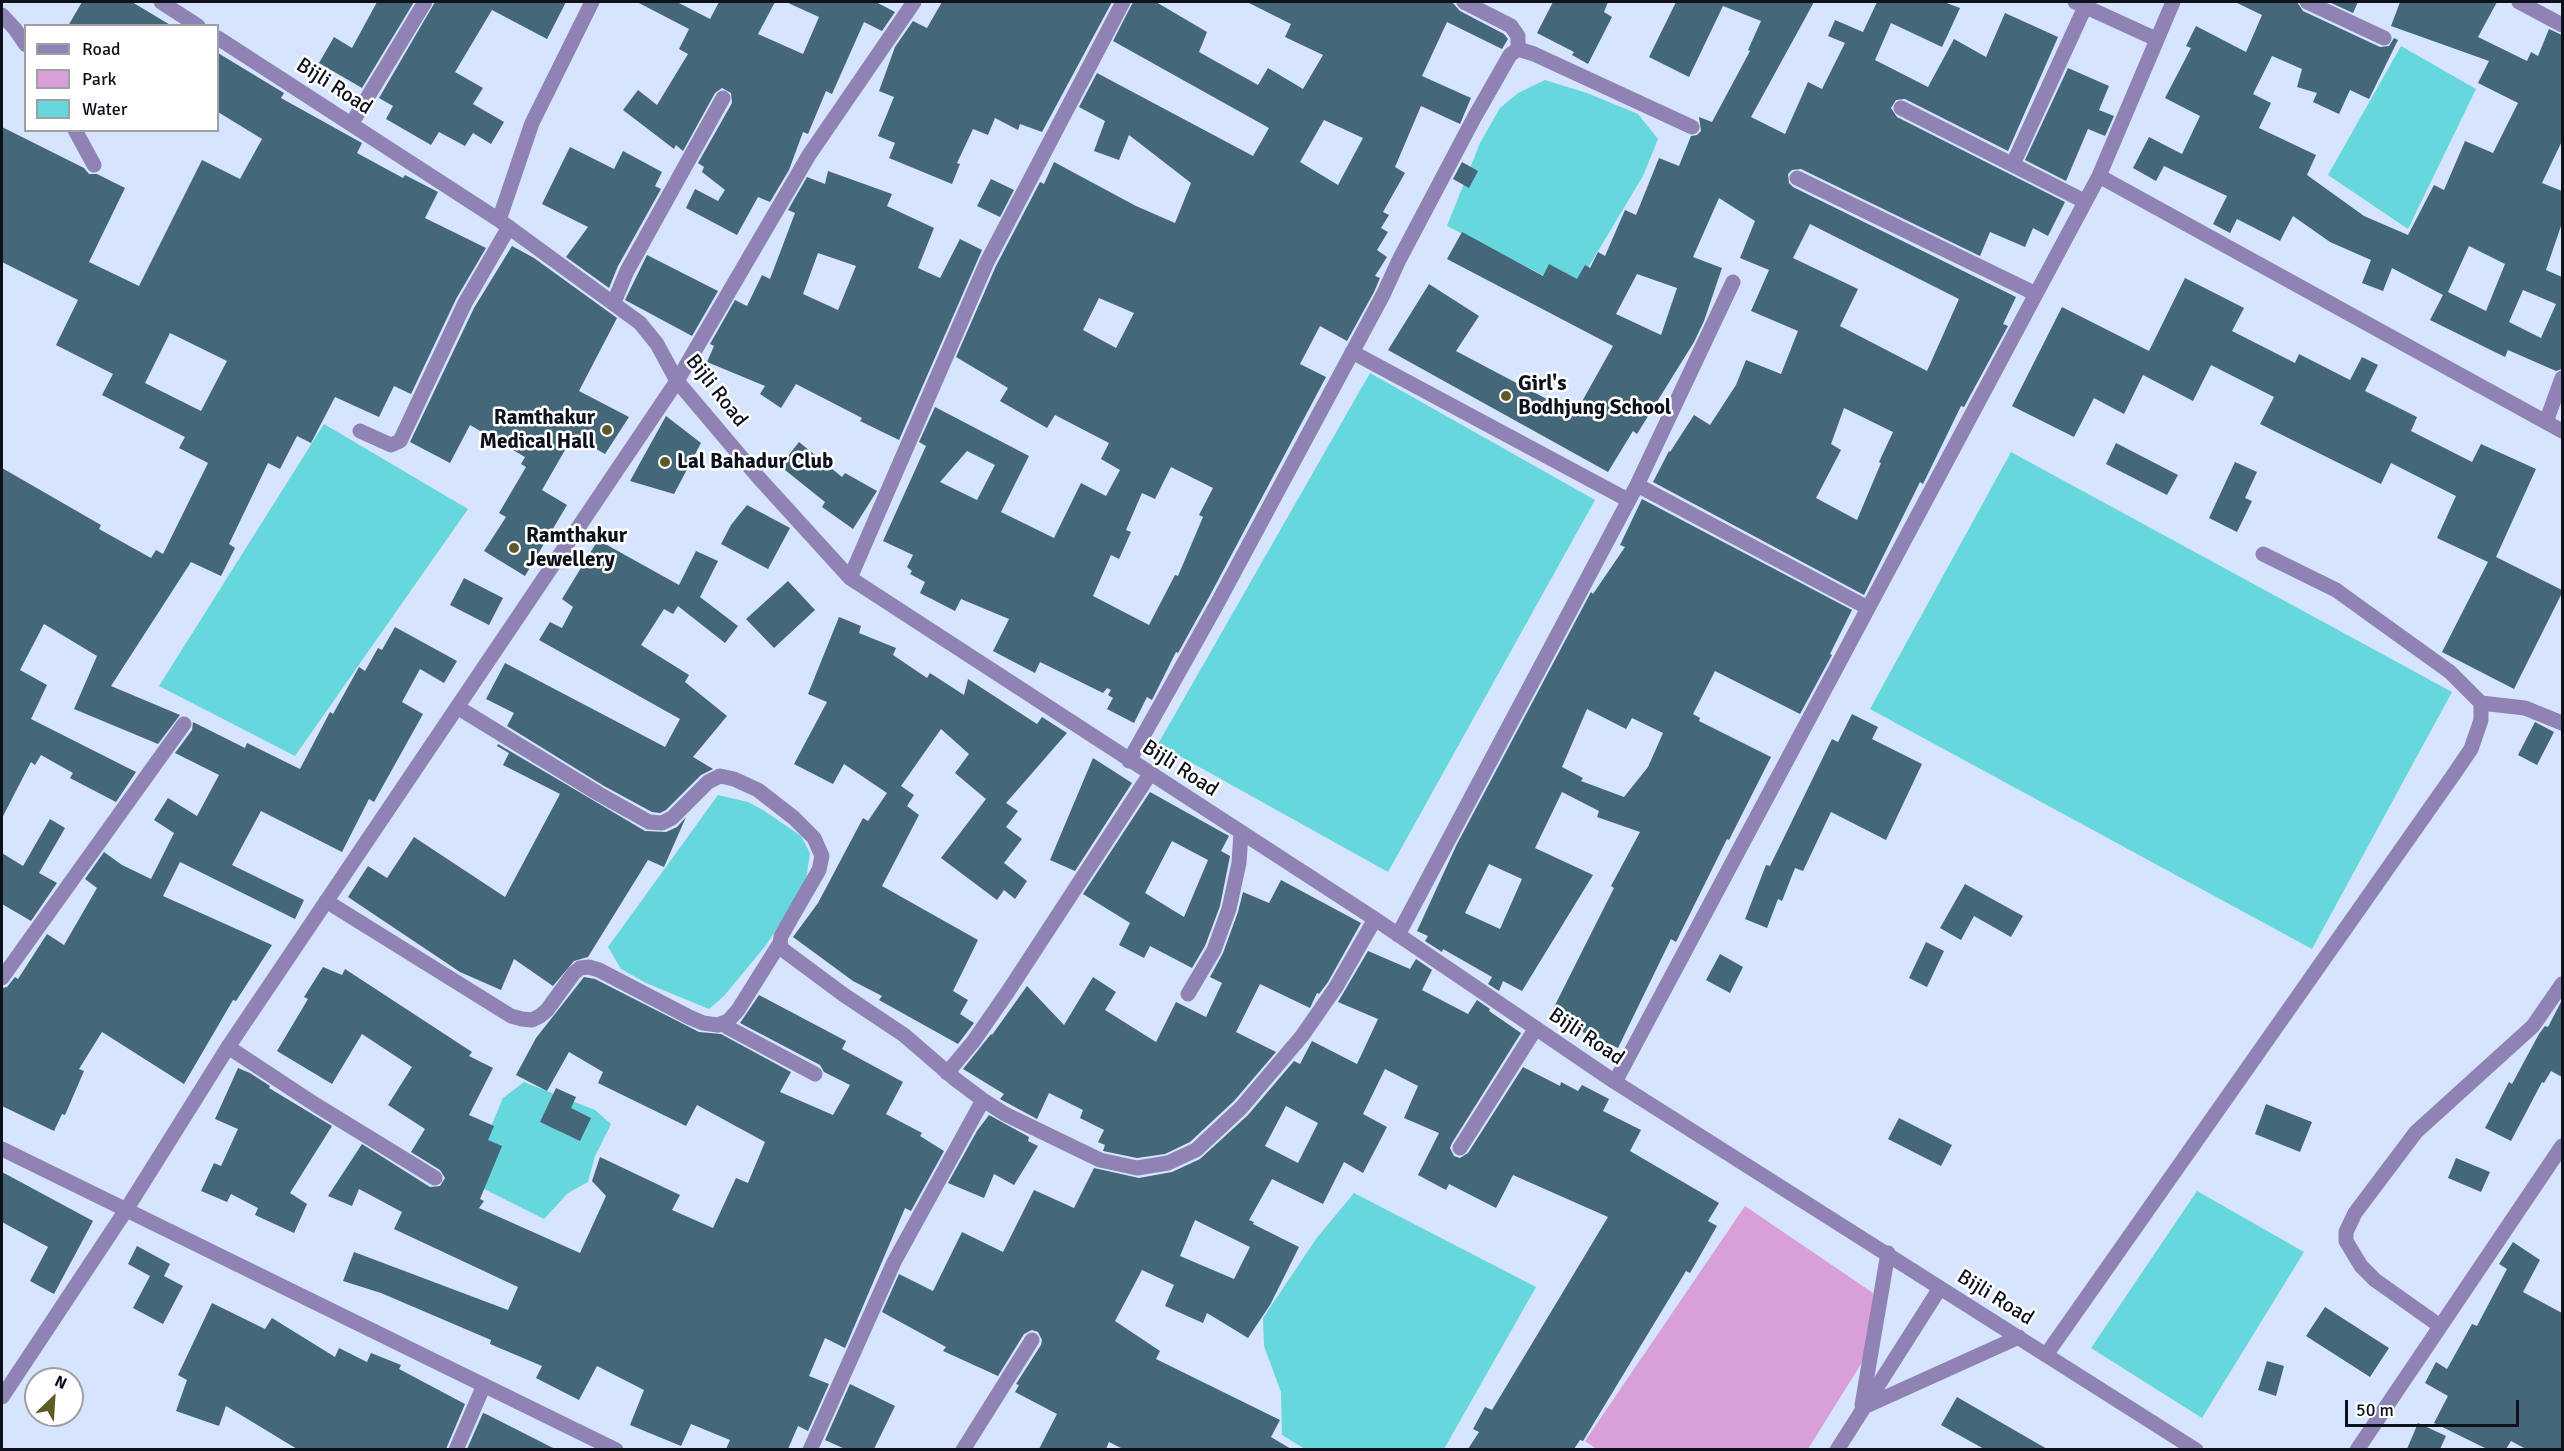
<!DOCTYPE html>
<html>
<head>
<meta charset="utf-8">
<style>
  body { margin:0 }
  #map { position:relative; width:2564px; height:1451px; overflow:hidden; background:#d6e4fe; font-family:Signika,sans-serif }
  canvas { display:block }
  .frame { position:absolute; inset:0; border:3px solid #0c111c; pointer-events:none }
  .legend { position:absolute; left:24px; top:24px; width:195px; height:108px; box-sizing:border-box; background:#fff; border:2px solid #9ea0a4; margin:0; padding:8px 10px; list-style:none; font-size:18px; color:#0c111c }
  .legend li { display:flex; align-items:center; gap:12px; height:30px }
  .legend b { width:30px; border:2px solid #9ea0a4 }
  .north { position:absolute; left:24px; top:1367px; width:60px; height:60px; box-sizing:border-box; background:#fff; border:2px solid #9ea0a4; border-radius:50%; rotate:25deg; font-size:16px; font-weight:700; line-height:24px; text-align:center; color:#0c111c }
  .north::after { content:''; display:block; margin:auto; width:21px; height:27px; background:#5e5a27; clip-path:polygon(50% 0,100% 100%,50% 72%,0 100%) }
  .scale { position:absolute; left:2345px; top:1400px; width:174px; height:27px; box-sizing:border-box; border:3px solid #0c111c; border-top:0; padding-left:8px; font-size:18px; line-height:21px; white-space:nowrap; color:#0c111c; -webkit-text-stroke:4px #fff; paint-order:stroke }
</style>
</head>
<body>
<div id="map">
<canvas width="2564" height="1451"></canvas>
<div class="frame"></div>
<ul class="legend">
<li><b style="height:8px;background:#8f83b5"></b>Road</li>
<li><b style="height:16px;background:#d99fd9"></b>Park</li>
<li><b style="height:16px;background:#65d7dd"></b>Water</li>
</ul>
<div class="north">N</div>
<div class="scale">50 m</div>
</div>
<script>
const context = document.querySelector('canvas').getContext('2d');
context.lineJoin = 'round';
function fill(path, color) { context.fillStyle = color; context.fill(path, 'evenodd'); }
const toPath = rows => new Path2D(rows.map(r => 'M' + r).join(''));
function stroke(path, color, width, dash) { context.strokeStyle = color; context.lineWidth = width; context.lineCap = dash ? 'butt' : 'round'; context.setLineDash(dash || []); context.stroke(path); }
function label(font, color, halo, rows, align = 'center') {
  context.font = font + ' Signika,sans-serif'; context.lineWidth = 5; context.setLineDash([]); context.textBaseline = 'middle'; context.strokeStyle = halo; context.fillStyle = color; for (const [text, x, y, turn = 0] of rows) {
    context.save(); context.translate(x, y); context.rotate((+turn || 0) * Math.PI / 180); context.textAlign = isNaN(turn) ? turn : align; if (halo) context.strokeText(text, 0, 0); context.fillText(text, 0, 0); context.restore();
  }
}
const green = toPath([
  [1745,1206,1873,1293,1871,1348,1808,1449,1598,1450,1585,1441]
]);
const water = toPath([
  [2401,46,2476,89,2408,229,2328,175],
  [1545,80,1587,93,1638,114,1658,139,1643,176,1574,291,1447,226,1480,143,1500,108,1518,93],
  [1370,373,1595,500,1388,872,1158,744],
  [324,424,468,509,295,756,159,686],
  [2011,452,2452,692,2312,949,1870,709],
  [718,795,748,802,763,810,801,836,810,853,806,880,767,944,724,996,709,1009,646,983,621,969,608,947],
  [524,1082,595,1110,611,1124,595,1156,588,1182,568,1193,544,1219,474,1184,490,1129,503,1098],
  [2197,1191,2304,1252,2202,1418,2091,1348],
  [1354,1193,1536,1287,1444,1449,1305,1449,1282,1435,1281,1392,1264,1346,1263,1318,1316,1239]
]);
const building = toPath([
  [82,2,132,2,172,26,68,26],
  [377,2,414,2,362,88,319,63,334,37,352,48],
  [435,2,566,2,547,39,492,10,455,72,483,88,473,104,504,122,491,144,473,133,465,146,439,132,431,145,386,119,393,106,379,98],
  [637,2,677,2,710,19,719,2,775,2,758,34,803,54,819,17,786,2,876,2,895,12,882,31,864,22,832,94,826,91,808,134,803,132,789,170,770,202,758,197,737,235,686,208,695,189,718,201,725,190,702,172,704,167,698,163,732,103,731,93,722,88,715,93,683,151,676,145,674,149,623,110,638,90,657,105,688,54,679,49,689,29],
  [942,2,1112,2,1042,132,1020,124,1018,130,995,118,988,135,973,129,957,163,960,164,952,184,889,158,895,143,878,136,894,97,879,91,895,47,913,21,927,28],
  [1133,2,1156,2,1207,32,1199,52,1258,85,1268,68,1303,89,1323,55,1285,37,1291,24,1247,2,1452,2,1460,11,1504,34,1508,39,1502,49,1447,22,1422,76,1471,98,1460,124,1421,106,1395,167,1405,173,1383,212,1389,215,1381,228,1388,232,1377,250,1387,257,1375,276,1380,278,1374,292,1347,341,1320,326,1300,364,1326,377,1208,599,1178,653,1176,652,1152,700,1147,697,1134,723,1107,709,1113,698,1108,695,1111,690,1107,688,1103,693,1040,662,1035,673,993,651,1009,619,961,599,955,611,920,593,925,582,910,574,912,571,907,567,913,555,883,541,926,446,919,442,935,407,1029,456,1001,512,1054,538,1081,483,1106,496,1120,470,1101,459,1109,443,1055,415,1047,428,1000,401,1008,388,956,357,996,266,1040,182,1044,184,1054,162,1136,206,1175,223,1191,183,1129,135,1119,160,1094,151,1105,121,1079,107,1097,73,1253,156,1269,128,1113,41],
  [1324,120,1363,138,1338,185,1300,162],
  [1099,298,1134,313,1116,348,1083,330],
  [967,451,995,465,977,500,940,482],
  [1171,467,1213,488,1199,515,1203,517,1178,576,1175,575,1149,625,1093,596,1111,555,1119,559,1131,532,1126,530,1142,493,1155,499],
  [1553,2,1608,2,1604,12,1612,17,1588,64,1572,55,1574,52,1537,33],
  [1676,2,1814,2,1751,117,1785,134,1808,82,1822,89,1845,43,1828,36,1835,20,1863,32,1877,2,1944,2,1960,8,1942,47,1891,23,1875,60,1928,87,1954,39,1986,57,2005,13,2058,37,2008,151,1905,99,1896,100,1891,108,1897,117,2065,202,2048,236,2033,228,2025,247,1990,232,1980,256,1801,169,1792,170,1788,174,1789,183,1793,187,2016,297,2003,324,2008,326,1964,407,1961,406,1923,484,1920,482,1864,595,1653,482,1669,451,1670,452,1694,415,1710,425,1736,385,1746,360,1781,374,1798,331,1751,311,1769,270,1740,258,1755,221,1719,198,1693,257,1722,268,1704,321,1694,342,1637,434,1633,431,1608,472,1388,350,1429,284,1479,316,1456,351,1575,414,1613,346,1447,259,1462,232,1543,276,1549,264,1577,279,1585,265,1590,268,1598,252,1605,256,1625,210,1636,215,1659,158,1679,166,1691,136,1697,135,1701,131,1699,117,1712,122,1750,51,1748,50,1761,21,1723,6,1689,77,1649,57],
  [1810,224,1959,299,1927,371,1840,326,1858,289,1793,258],
  [1637,274,1677,288,1661,335,1616,314],
  [1844,408,1893,432,1879,462,1881,463,1857,520,1816,498,1841,450,1831,444],
  [2235,2,2297,2,2303,11,2380,47,2389,46,2394,38,2398,40,2369,99,2350,90,2339,114,2313,102,2317,93,2297,87,2302,69,2272,56,2253,94,2271,103,2259,128,2316,155,2307,175,2364,216,2408,235,2434,185,2444,190,2465,141,2493,153,2518,103,2478,83,2489,61,2391,26,2400,2,2497,2,2478,37,2527,61,2531,52,2538,56,2549,29,2562,35,2562,141,2542,183,2562,191,2562,223,2546,270,2562,277,2562,369,2556,371,2508,350,2505,357,2430,320,2443,295,2392,268,2383,291,2362,283,2371,260,2330,242,2293,216,2280,241,2237,219,2230,233,2213,224,2227,196,2164,166,2156,181,2133,168,2149,137,2182,154,2200,116,2165,98,2191,48,2186,46,2196,26,2246,52,2262,15],
  [2469,246,2505,264,2486,311,2448,292],
  [2523,290,2556,304,2541,338,2509,322],
  [2329,2,2358,2,2353,13],
  [218,53,284,93,281,98,362,143,357,153,403,178,405,175,438,192,425,218,486,248,456,299,411,394,394,386,379,417,335,397,311,443,297,436,280,469,268,463,229,544,235,548,221,576,191,562,111,686,180,715,158,744,74,709,97,656,44,624,20,670,47,685,31,719,136,772,116,802,70,778,73,773,41,755,35,765,31,762,2,818,2,468,101,525,99,529,151,558,156,550,163,554,208,463,179,448,185,437,102,395,113,374,56,345,78,300,2,262,2,127,84,168,89,174,97,174,125,188,89,262,139,286,202,160,240,179,262,139,218,112],
  [170,333,227,361,201,411,145,383],
  [2068,68,2109,86,2099,110,2114,116,2105,136,2088,129,2066,181,2025,160],
  [570,147,614,169,623,151,662,172,655,186,661,189,618,266,609,288,566,257,588,227,542,204],
  [1462,162,1478,171,1469,188,1453,179],
  [828,171,892,194,887,206,934,228,918,268,940,278,960,239,982,250,899,440,860,421,862,418,796,384,781,408,760,394,765,386,707,362,714,346,710,344,735,300,747,306,762,275,770,279,795,213,788,210,807,177,825,184],
  [818,253,856,266,838,310,803,294],
  [991,179,1014,190,1000,217,977,206],
  [512,246,534,258,617,318,579,391,629,417,605,454,575,437,571,444,569,443,542,490,567,505,525,576,484,551,506,517,499,513,526,467,521,464,525,457,470,425,450,463,410,442,474,308],
  [647,255,718,291,692,336,625,300],
  [2185,278,2244,308,2232,331,2295,363,2299,354,2350,380,2362,357,2378,365,2365,391,2417,417,2411,431,2472,462,2481,444,2536,469,2496,557,2562,590,2562,593,2514,689,2442,652,2488,562,2437,538,2456,496,2391,463,2381,484,2260,424,2274,397,2211,365,2193,401,2143,375,2124,414,2094,398,2074,437,2012,406,2062,307,2149,351],
  [666,416,701,443,674,494,630,481],
  [799,442,842,477,845,473,877,491,853,529,822,507,825,502,780,466],
  [2116,443,2178,475,2167,495,2106,464],
  [2235,462,2257,472,2245,498,2252,501,2237,532,2209,518],
  [1642,499,1852,610,1830,654,1832,655,1800,714,1715,671,1693,714,1700,718,1699,721,1771,757,1729,840,1727,839,1676,942,1671,939,1618,1048,1549,1017,1614,888,1611,886,1640,832,1597,817,1599,811,1562,792,1535,848,1593,875,1522,991,1503,981,1499,991,1488,984,1492,977,1443,949,1442,952,1425,941,1428,936,1417,931,1457,844,1591,592,1593,594,1625,547,1620,545],
  [1587,709,1626,729,1632,718,1663,733,1648,767,1624,797,1581,781,1583,778,1562,767],
  [1489,864,1522,879,1500,929,1465,913],
  [747,505,790,528,768,569,721,544,731,525],
  [598,540,679,585,696,551,718,561,700,597,738,626,725,643,678,606,673,614,664,609,641,645,689,675,685,682,727,716,693,757,713,769,701,775,666,810,660,813,652,812,604,786,507,726,514,713,486,699,505,663,665,747,680,719,539,640,550,622,562,628,573,607,562,599],
  [464,578,503,598,489,625,450,605],
  [788,581,815,610,774,648,746,619],
  [839,617,861,626,859,633,896,648,893,655,927,678,930,673,964,695,968,679,1037,724,1042,717,1067,733,1006,803,1018,811,1006,827,1022,839,1004,863,1027,881,1015,899,1004,890,997,900,941,858,986,799,955,773,969,754,941,729,901,786,914,795,907,806,919,815,882,886,978,940,953,991,968,1000,960,1014,974,1023,958,1044,879,1000,882,996,853,981,793,937,818,903,863,818,868,821,887,793,844,764,833,784,794,764,827,702,808,694],
  [395,627,457,661,444,683,420,669,402,702,423,714,374,802,369,799,342,852,261,811,232,865,304,900,295,919,180,862,163,896,272,945,236,1001,233,1000,184,1084,102,1032,79,1069,84,1071,65,1115,62,1114,54,1131,2,1106,2,988,7,987,15,977,18,979,47,934,64,945,97,888,85,879,104,852,122,865,151,879,174,833,154,820,168,798,197,816,219,775,175,753,192,730,193,722,245,748,247,743,300,769,330,712,333,714,359,667,365,671,378,648,382,650],
  [1852,714,1878,727,1872,739,1922,764,1886,840,1831,812,1803,871,1795,868,1782,901,1778,899,1767,928,1745,919,1766,865,1770,866,1832,739,1838,742],
  [2535,722,2554,732,2537,765,2518,755],
  [498,744,645,831,666,832,677,827,686,817,664,867,648,860,588,957,574,961,553,986,514,959,501,990,460,972,348,897,368,866,387,878,414,837,505,897,560,794,503,765,509,753,497,746],
  [1093,758,1132,783,1075,871,1050,860],
  [1150,792,1229,836,1221,851,1230,856,1220,906,1205,946,1192,968,1150,946,1144,958,1119,945,1130,923,1083,894],
  [1172,841,1208,860,1184,917,1145,893],
  [50,819,65,828,39,873,57,883,31,921,2,904,2,853,23,866],
  [1281,880,1361,923,1328,982,1319,994,1317,993,1310,1008,1260,984,1236,1032,1276,1052,1234,1101,1190,1142,1165,1154,1137,1158,1103,1151,1105,1145,1098,1142,1104,1130,1080,1118,1083,1110,1049,1093,1037,1119,1000,1099,1004,1094,963,1069,991,1034,992,1035,1027,986,1064,1025,1093,977,1116,992,1105,1010,1156,1042,1176,1002,1206,1017,1222,983,1210,977,1223,953,1238,912,1243,892,1269,903],
  [1965,884,2023,916,2011,937,1974,916,1961,940,1940,928],
  [1926,942,1944,951,1927,987,1909,978],
  [1368,951,1410,969,1416,959,1432,970,1422,990,1468,1014,1477,1000,1490,1009,1489,1011,1521,1033,1452,1143,1450,1148,1454,1156,1460,1158,1468,1153,1523,1067,1560,1086,1561,1082,1578,1091,1582,1085,1609,1099,1603,1111,1641,1130,1630,1151,1719,1203,1708,1221,1717,1226,1690,1273,1686,1271,1583,1441,1580,1440,1574,1449,1468,1449,1479,1432,1473,1429,1485,1407,1492,1410,1608,1217,1513,1175,1496,1208,1449,1184,1446,1190,1418,1175,1439,1133,1404,1118,1418,1086,1385,1069,1363,1114,1387,1127,1363,1173,1344,1162,1323,1204,1272,1179,1249,1220,1254,1222,1253,1224,1299,1247,1270,1305,1248,1338,1207,1313,1203,1323,1165,1306,1174,1285,1142,1270,1115,1321,1160,1351,1156,1359,1280,1420,1271,1437,1291,1449,1123,1449,1109,1442,1106,1449,1039,1449,1057,1414,1015,1392,1019,1385,1016,1384,1041,1345,1042,1340,1038,1332,1032,1330,1024,1334,998,1376,943,1351,946,1347,882,1312,899,1274,933,1291,962,1232,1003,1252,1034,1190,1074,1208,1094,1168,1139,1178,1172,1172,1200,1159,1248,1115,1294,1061,1300,1064,1312,1041,1357,1064,1378,1019,1338,1002],
  [1286,1106,1318,1123,1298,1163,1265,1146],
  [1195,1220,1250,1247,1234,1279,1180,1256],
  [1720,954,1743,967,1730,993,1706,980],
  [323,967,342,975,345,969,472,1052,469,1056,493,1068,469,1115,494,1126,488,1140,502,1146,480,1199,484,1201,479,1208,580,1253,606,1196,592,1181,600,1157,680,1195,672,1210,713,1228,736,1178,748,1183,765,1142,697,1105,686,1126,598,1083,603,1072,569,1052,547,1091,516,1075,536,1038,584,977,595,979,699,1032,721,1034,791,1072,780,1092,833,1115,850,1085,824,1072,820,1065,740,1023,759,995,846,1041,842,1049,903,1082,886,1114,922,1133,920,1136,944,1151,911,1211,905,1208,845,1348,825,1338,809,1376,829,1384,808,1431,798,1426,788,1449,726,1449,730,1440,691,1424,681,1446,630,1425,644,1390,597,1366,579,1400,536,1378,542,1366,490,1344,491,1340,381,1293,343,1281,354,1252,508,1310,518,1287,394,1229,402,1212,359,1189,352,1206,328,1196,362,1144,430,1187,440,1186,445,1178,440,1170,411,1152,425,1129,388,1105,412,1067,362,1034,332,1084,277,1051,308,999,304,997],
  [2562,1000,2562,1077,2551,1071,2544,1083,2542,1082,2511,1141,2485,1128,2509,1082,2512,1084,2539,1034,2545,1026,2548,1027],
  [238,1068,250,1073,270,1086,269,1088,332,1126,290,1193,307,1204,294,1233,255,1215,258,1208,231,1194,227,1202,201,1191,214,1163,221,1166,238,1129,215,1119],
  [556,1088,576,1097,571,1108,591,1118,580,1141,540,1122],
  [2266,1104,2312,1122,2300,1152,2255,1134],
  [989,1115,1029,1137,1028,1141,1038,1146,1014,1185,994,1174,984,1198,948,1183,977,1131],
  [1899,1118,1952,1145,1941,1166,1888,1139],
  [2456,1158,2490,1172,2481,1192,2448,1178],
  [2,1172,93,1221,54,1294,30,1281,48,1247,2,1222],
  [2513,1242,2540,1260,2523,1292,2562,1313,2562,1449,2526,1449,2511,1441,2506,1449,2487,1449,2434,1423,2448,1396,2425,1383,2436,1362,2447,1369,2472,1324,2477,1326,2507,1269,2499,1264],
  [137,1246,170,1264,164,1276,183,1286,163,1324,133,1308,150,1276,128,1264],
  [212,1303,265,1329,272,1318,335,1357,339,1348,367,1362,371,1353,401,1365,399,1369,465,1404,446,1449,297,1449,226,1406,219,1426,176,1411,187,1380,178,1375],
  [2325,1307,2389,1348,2370,1377,2306,1336],
  [2267,1361,2284,1366,2276,1396,2258,1390],
  [850,1384,895,1406,874,1449,845,1449,825,1440],
  [1957,1397,2047,1449,1984,1449,1941,1425],
  [483,1413,486,1414,555,1449,467,1449],
  [2418,1423,2446,1436,2440,1449,2407,1449]
]);
const minor = toPath([
  [161,2,198,26],
  [1464,2,1511,26,1518,36,1518,49],
  [2075,2,2156,39],
  [2307,2,2384,38],
  [2519,2,2562,25],
  [2,15,15,29,26,45],
  [218,38,499,220,640,323,657,344,677,381,759,478,850,578,1375,919,1615,1082,2196,1450],
  [1901,108,2084,201],
  [352,123,425,2],
  [75,130,94,165],
  [2013,164,2085,7],
  [2099,176,2562,431],
  [1797,178,2036,294],
  [499,220,532,123,592,2],
  [614,302,627,271,723,98],
  [1352,352,1628,500],
  [2546,422,2562,378],
  [360,431,391,445,400,441,465,303,509,227],
  [1637,485,1868,608],
  [850,578,987,262,1123,2],
  [2481,703,2525,708,2562,723],
  [457,707,599,794,649,822,662,823,672,818,708,782,720,776,734,779,758,790,794,818,814,838,822,856,819,870,781,936,780,943,782,949,844,995,904,1035,955,1079,983,1100,1005,1114,1100,1160,1137,1168,1168,1163,1196,1150,1241,1108,1302,1036,1336,987,1375,919],
  [1129,761,1217,604,1383,295,1399,260,1474,118,1510,55,1518,49,1534,54,1692,127],
  [326,901,511,1016,522,1019,532,1020,540,1016,547,1010,574,973,580,968,589,967,599,970,689,1017,703,1023,718,1025,728,1021,738,1010,780,943],
  [1398,935,1637,485,1733,282],
  [2,978,184,724],
  [1188,994,1214,950,1229,909,1239,863,1241,833],
  [728,1021,727,1027,815,1074],
  [228,1047,316,1105,435,1178],
  [947,1073,973,1042,1007,993,1150,774],
  [1615,1082,2099,176,2173,2],
  [1460,1148,1536,1028],
  [2,1149,616,1450],
  [2440,1326,2375,1280,2361,1266,2346,1241,2346,1232,2355,1213,2416,1132,2533,1026,2562,984],
  [2046,1355,2454,774,2471,749,2481,720,2481,703,2450,672,2336,590,2263,554],
  [2,1397,126,1210,228,1047,677,381,809,155,914,2],
  [1862,1405,1888,1253],
  [1864,1407,2019,1337],
  [456,1450,484,1385],
  [810,1450,894,1262,983,1100],
  [963,1450,1032,1340],
  [1837,1450,1940,1288],
  [2357,1450,2562,1146]
]);
const markers = [
  [1506,396,6,"#5e5a27"],
  [607,430,6,"#5e5a27"],
  [665,462,6,"#5e5a27"],
  [514,548,6,"#5e5a27"]
];
const streetNames = [
  ["Bijli Road",334,87,33],
  ["Bijli Road",716,391,52],
  ["Bijli Road",1180,769,33],
  ["Bijli Road",1586,1037,34],
  ["Bijli Road",1995,1298,32]
];
const poiNames = [
  ["Girl's",1518,384],
  ["Bodhjung School",1518,408],
  ["Ramthakur",595,418,"right"],
  ["Medical Hall",595,442,"right"],
  ["Lal Bahadur Club",677,462],
  ["Ramthakur",526,536],
  ["Jewellery",526,560]
];
fill(green, '#d99fd9');
fill(water, '#65d7dd');
fill(building, '#446779');
stroke(minor, '#8f83b5', 15);
for (const [x, y, r, color] of markers) { const dot = new Path2D(); dot.arc(x, y, r, 0, 2 * Math.PI); context.fillStyle = color; context.fill(dot); stroke(dot, '#fff', 2); }
label('21px', '#0c111c', '#fff', streetNames);
label('bold 21px', '#0c111c', '#fff', poiNames, 'left');
</script>
</body>
</html>
